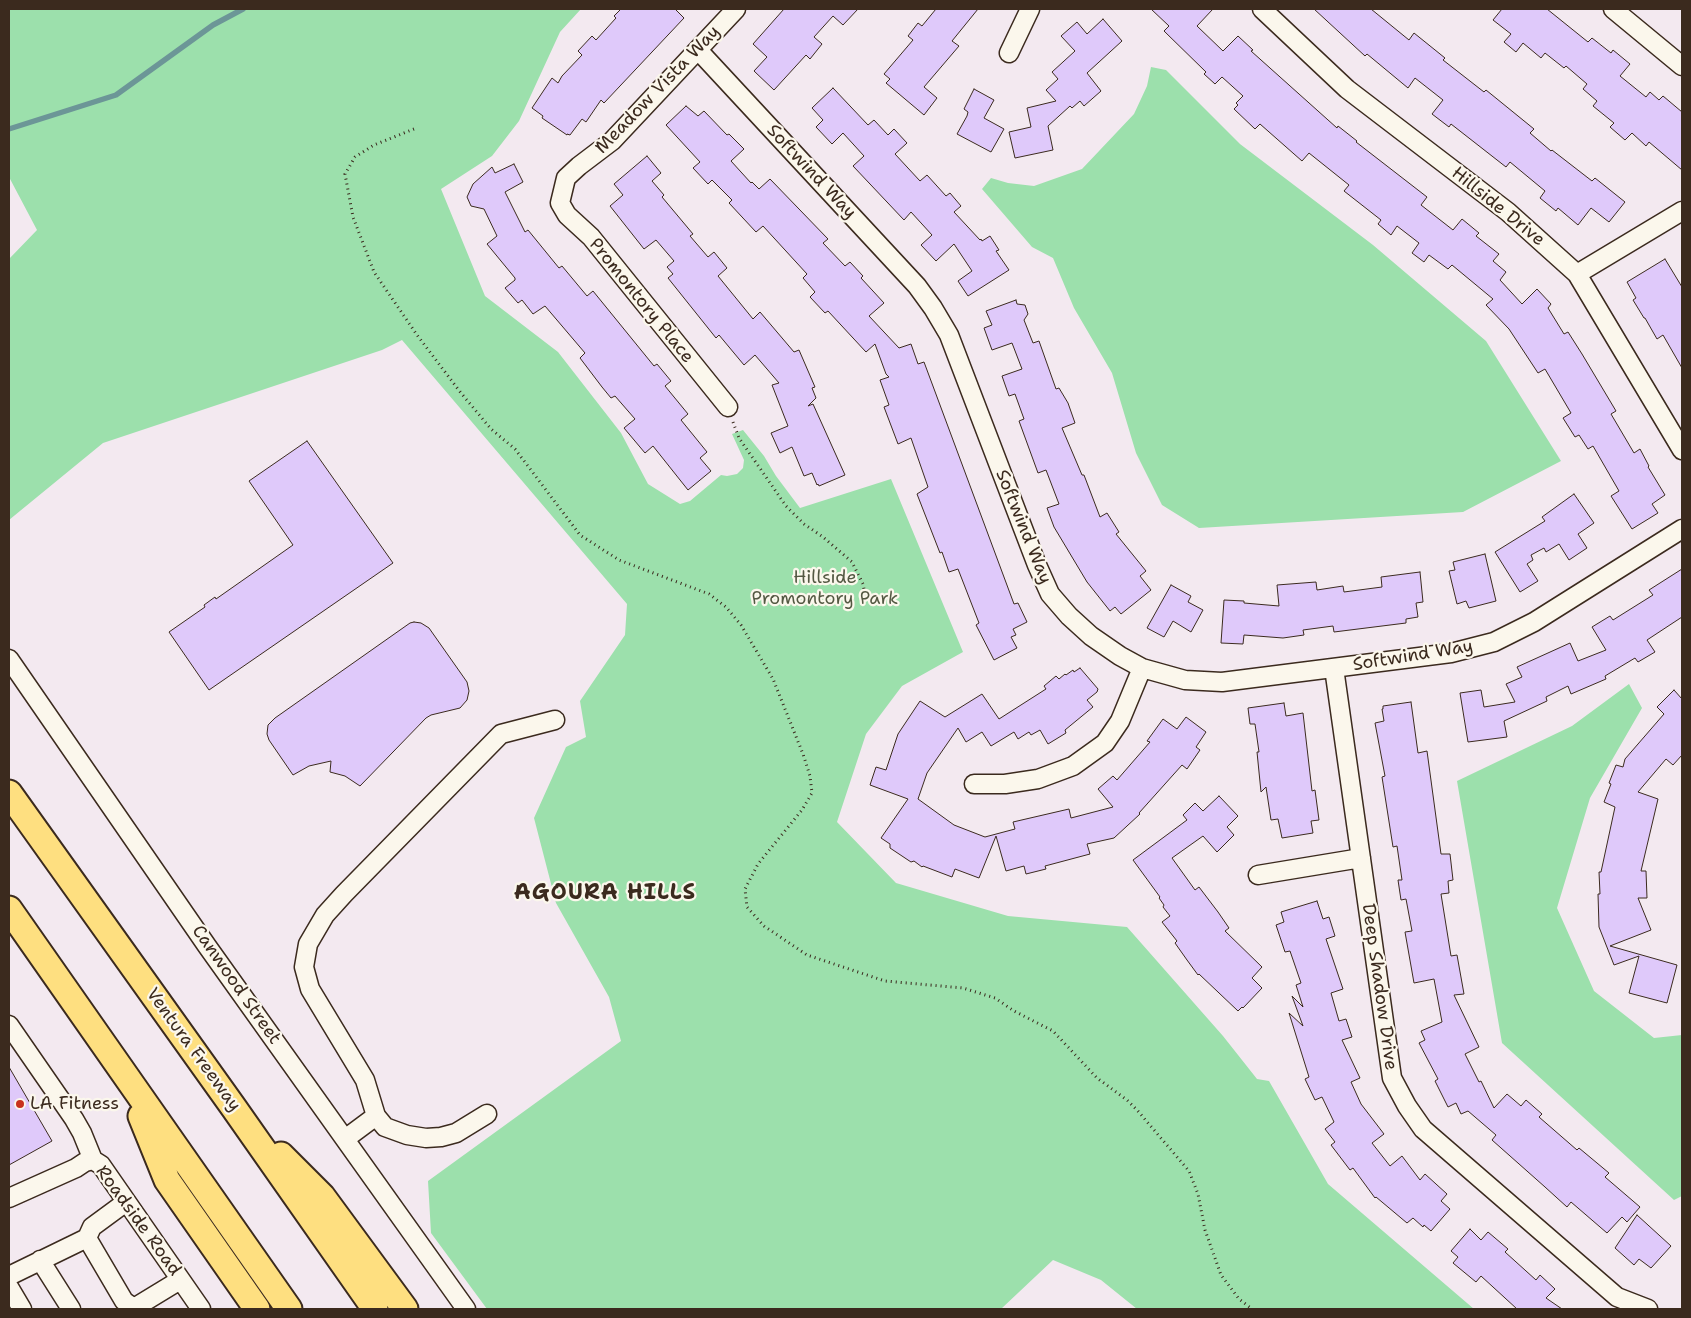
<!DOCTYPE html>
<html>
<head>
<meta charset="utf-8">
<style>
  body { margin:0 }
  #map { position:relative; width:1691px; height:1318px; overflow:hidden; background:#f3e9f0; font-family:"Shantell Sans",sans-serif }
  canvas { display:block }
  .frame { position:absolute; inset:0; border:10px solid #3b2a1e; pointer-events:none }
</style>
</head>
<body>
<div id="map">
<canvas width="1691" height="1318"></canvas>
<div class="frame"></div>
</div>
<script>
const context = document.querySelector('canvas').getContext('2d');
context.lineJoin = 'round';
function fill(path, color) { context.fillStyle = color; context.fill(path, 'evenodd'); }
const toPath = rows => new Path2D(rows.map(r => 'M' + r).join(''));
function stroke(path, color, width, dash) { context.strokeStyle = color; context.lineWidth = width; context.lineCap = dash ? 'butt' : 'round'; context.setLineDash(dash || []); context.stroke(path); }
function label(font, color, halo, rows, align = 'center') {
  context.font = font + ' "Shantell Sans",sans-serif'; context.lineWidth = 4.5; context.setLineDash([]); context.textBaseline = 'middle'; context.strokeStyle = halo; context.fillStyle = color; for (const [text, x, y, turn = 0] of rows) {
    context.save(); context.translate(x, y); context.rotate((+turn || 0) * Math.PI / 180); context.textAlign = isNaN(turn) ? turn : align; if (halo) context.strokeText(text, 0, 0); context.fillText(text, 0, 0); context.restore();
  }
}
const green = toPath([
  [9,9,581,9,560,32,519,121,492,156,441,189,485,296,558,352,621,433,648,484,680,504,690,501,721,475,727,476,737,474,743,468,744,460,732,434,743,430,764,456,776,476,800,508,891,479,963,652,902,686,866,734,837,822,896,883,1008,916,1127,927,1223,1036,1257,1079,1269,1081,1328,1184,1474,1309,1137,1309,1101,1280,1053,1260,1001,1309,487,1309,431,1233,428,1181,621,1041,609,997,556,903,534,818,566,747,586,737,580,701,625,635,627,604,402,340,382,350,103,443,9,520,9,259,37,230,9,177],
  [1151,67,1166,70,1240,144,1373,245,1486,341,1561,461,1463,512,1199,528,1162,505,1136,453,1112,373,1074,308,1053,258,1032,247,982,189,991,178,1008,183,1034,186,1082,169,1134,114,1147,86],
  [1629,684,1642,708,1590,798,1557,908,1594,991,1654,1038,1682,1035,1682,1196,1674,1200,1502,1043,1457,781,1572,726]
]);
const stream = toPath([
  [9,129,116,95,213,25,243,9]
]);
const building = toPath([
  [621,9,675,9,684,18,604,103,601,100,586,122,582,119,570,135,567,134,567,135,542,118,543,116,532,108,552,78,558,83,562,76,582,55,578,51,592,36,596,40,616,18,614,16,621,9],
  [784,9,858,9,843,25,833,16,814,37,822,44,810,59,806,55,774,90,754,71,767,57,753,44,784,9],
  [936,9,978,9,952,41,959,46,924,87,937,98,924,115,886,83,890,79,884,74,913,40,908,36,918,23,922,26,936,9],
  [1151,9,1213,9,1197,26,1223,51,1238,36,1253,50,1251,51,1337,128,1338,126,1357,141,1356,142,1427,197,1421,205,1453,230,1462,219,1479,233,1476,236,1499,254,1493,261,1506,272,1500,280,1522,304,1537,289,1551,304,1548,308,1564,334,1568,332,1582,354,1616,411,1611,414,1634,453,1640,449,1649,466,1648,467,1665,495,1652,504,1658,513,1632,529,1611,496,1619,491,1593,446,1588,449,1579,435,1575,437,1563,418,1571,413,1545,369,1538,373,1509,329,1486,305,1493,299,1452,265,1448,269,1429,255,1424,262,1412,253,1419,243,1397,226,1391,235,1378,224,1381,220,1344,191,1349,185,1309,153,1302,161,1260,124,1255,129,1234,109,1238,105,1236,103,1243,96,1222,77,1215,84,1204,74,1206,72,1164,31,1169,26,1151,9],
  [1314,9,1371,9,1409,40,1414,33,1445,58,1443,60,1484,92,1486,90,1534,129,1530,133,1551,151,1552,150,1592,181,1595,178,1625,202,1609,222,1591,208,1578,225,1558,208,1556,211,1540,198,1545,191,1510,162,1506,167,1451,124,1449,127,1432,114,1443,100,1415,78,1408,88,1367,54,1365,56,1314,9],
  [1502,9,1547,9,1588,42,1592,38,1611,53,1613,50,1630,64,1620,76,1646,97,1650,92,1659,100,1663,96,1682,112,1682,170,1649,142,1646,146,1632,133,1625,140,1610,127,1614,123,1593,106,1597,101,1583,89,1587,84,1566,66,1564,68,1545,53,1541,58,1523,43,1516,52,1504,42,1511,34,1493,20,1502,9],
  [1103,19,1122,41,1087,73,1101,91,1084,106,1080,101,1072,108,1070,106,1048,126,1053,150,1015,158,1009,132,1031,127,1027,108,1056,101,1046,90,1058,79,1052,72,1075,51,1061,36,1077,22,1087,34,1103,19],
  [833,88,868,125,874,120,888,135,894,129,907,143,895,154,920,181,927,175,946,196,950,193,961,206,954,212,980,240,981,239,982,241,990,236,999,250,996,251,1009,270,968,296,958,281,972,271,954,244,936,261,921,245,932,235,911,212,904,220,853,166,864,156,843,133,832,144,816,127,823,120,812,108,833,88],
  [974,89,994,100,984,118,1004,129,991,152,957,134,967,116,968,112,964,109,974,89],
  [686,106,698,116,704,111,727,135,729,134,744,149,731,161,751,183,752,182,759,189,770,179,828,239,823,243,845,266,850,262,863,276,861,278,884,303,869,316,899,348,911,344,918,364,924,362,1014,604,1018,603,1027,622,1013,629,1016,635,1011,637,1017,648,994,660,976,625,979,623,958,569,949,572,942,552,940,553,917,494,928,487,911,438,898,444,884,407,889,405,880,380,889,377,886,374,875,344,866,352,828,311,825,313,810,297,815,292,803,278,807,274,763,226,756,232,729,203,732,200,712,180,708,184,693,168,700,162,666,125,686,106],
  [647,156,661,173,652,181,664,195,662,197,693,234,690,236,708,257,714,252,727,268,718,276,753,319,760,312,794,352,799,350,815,387,812,388,816,398,808,406,813,404,845,475,819,486,818,484,817,485,812,473,804,476,792,447,780,453,771,433,788,426,772,385,779,383,755,355,744,365,719,335,716,338,668,278,673,274,667,267,674,261,656,240,644,249,610,206,623,195,614,184,647,156],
  [514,164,523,182,505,192,525,232,528,230,559,268,562,266,587,296,593,291,654,366,657,364,671,381,665,386,688,414,681,420,707,452,700,458,711,471,688,490,653,446,645,453,624,428,635,419,615,396,611,398,602,387,580,358,585,353,545,306,533,314,522,300,518,303,505,288,515,280,515,278,487,244,497,236,484,209,471,206,467,197,473,184,492,167,495,173,514,164],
  [1665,259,1682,287,1682,368,1663,335,1657,339,1645,318,1644,318,1633,300,1636,298,1627,282,1665,259],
  [1016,300,1017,304,1025,305,1028,314,1024,320,1033,343,1039,341,1056,389,1059,388,1068,403,1075,423,1062,428,1082,475,1084,475,1100,517,1107,513,1119,532,1116,534,1146,571,1140,576,1151,590,1121,614,1115,607,1110,611,1087,582,1054,527,1047,508,1059,504,1046,470,1038,473,1019,421,1024,419,1015,394,1009,396,1002,376,1022,369,1012,343,992,350,984,328,992,325,986,311,1016,300],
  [307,441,393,563,209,690,169,632,205,607,204,605,215,597,216,599,293,545,249,481,307,441],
  [1574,494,1594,523,1578,534,1587,548,1569,560,1559,544,1546,552,1544,548,1531,555,1533,560,1527,564,1538,581,1520,592,1495,552,1545,521,1542,517,1574,494],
  [1485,554,1496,601,1469,608,1466,601,1457,604,1449,571,1455,570,1453,562,1485,554],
  [1682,569,1682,617,1647,640,1655,652,1638,662,1635,658,1605,676,1606,679,1571,694,1568,686,1546,697,1547,701,1504,721,1507,737,1468,742,1460,693,1481,690,1484,707,1515,702,1506,684,1522,677,1517,667,1570,643,1578,661,1606,650,1592,627,1610,616,1613,620,1653,595,1649,590,1682,569],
  [1420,572,1423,602,1416,603,1418,617,1406,619,1406,623,1334,632,1333,626,1303,630,1304,635,1283,638,1244,635,1243,644,1221,643,1224,600,1244,601,1244,603,1279,606,1277,585,1316,582,1317,590,1343,586,1344,592,1382,587,1381,577,1420,572],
  [1171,585,1191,596,1188,602,1203,610,1191,632,1173,621,1164,637,1147,628,1171,585],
  [414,622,421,623,429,628,467,682,469,691,467,700,460,708,431,715,426,718,360,786,345,776,330,772,331,761,309,766,293,775,269,740,267,734,268,725,275,718,410,623,414,622],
  [1080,668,1098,689,1097,692,1087,700,1093,707,1065,730,1066,733,1048,744,1040,730,1031,735,1029,732,1018,739,1014,732,991,746,982,732,966,742,958,728,927,773,918,799,954,825,985,837,1015,829,1013,822,1069,809,1071,818,1113,807,1098,789,1113,776,1117,780,1150,742,1147,741,1163,719,1177,729,1186,717,1206,732,1196,747,1200,750,1187,769,1182,765,1139,813,1140,814,1114,838,1087,844,1090,854,1045,866,1046,869,1026,874,1024,866,1006,871,996,836,979,878,955,869,952,877,923,866,922,867,914,861,911,862,890,848,890,844,881,838,908,799,870,785,876,767,886,770,898,734,920,701,945,717,982,694,999,719,1046,689,1044,686,1056,676,1059,679,1065,674,1066,675,1073,670,1074,672,1080,668],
  [1674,690,1682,699,1682,755,1673,765,1666,759,1638,792,1658,799,1641,871,1646,871,1647,898,1638,898,1651,930,1610,946,1677,965,1667,1003,1629,993,1639,956,1614,965,1599,927,1598,894,1600,894,1599,872,1601,872,1615,807,1604,802,1611,784,1609,783,1616,765,1623,767,1625,759,1664,714,1657,707,1674,690],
  [1411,702,1418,753,1427,751,1441,854,1450,854,1453,880,1448,881,1449,893,1441,894,1451,956,1457,955,1464,994,1454,995,1479,1047,1465,1054,1479,1082,1481,1081,1494,1108,1507,1094,1521,1106,1526,1100,1542,1114,1539,1117,1577,1150,1579,1148,1609,1173,1605,1177,1640,1207,1627,1222,1622,1217,1607,1233,1571,1202,1567,1207,1545,1187,1492,1140,1496,1135,1468,1111,1461,1114,1456,1103,1448,1107,1435,1081,1438,1079,1419,1043,1425,1040,1421,1031,1442,1022,1434,979,1414,983,1405,932,1412,931,1406,899,1401,900,1398,880,1402,880,1397,846,1393,847,1382,777,1385,776,1375,723,1384,721,1382,709,1383,709,1383,706,1411,702],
  [1284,703,1286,716,1303,713,1312,791,1315,790,1319,820,1311,821,1313,833,1282,838,1278,819,1271,820,1266,787,1261,792,1257,752,1259,752,1255,724,1250,724,1248,708,1284,703],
  [1219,796,1238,816,1227,827,1234,835,1217,852,1203,836,1172,858,1195,890,1199,887,1218,912,1229,928,1225,931,1262,967,1252,978,1262,988,1243,1008,1242,1007,1238,1011,1199,974,1198,975,1187,960,1175,943,1177,941,1162,922,1170,916,1163,907,1164,905,1159,898,1160,897,1133,860,1187,820,1183,815,1195,803,1203,811,1219,796],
  [1317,901,1323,919,1329,917,1335,936,1326,939,1343,989,1331,993,1339,1021,1346,1019,1352,1037,1342,1040,1360,1078,1351,1082,1361,1104,1384,1134,1372,1143,1390,1166,1402,1156,1420,1180,1425,1174,1447,1194,1441,1201,1450,1209,1431,1231,1424,1225,1423,1227,1413,1218,1407,1223,1376,1197,1375,1198,1353,1168,1350,1170,1331,1145,1335,1142,1325,1129,1334,1122,1322,1097,1315,1100,1305,1079,1309,1077,1289,1013,1303,1026,1292,996,1303,1007,1296,985,1301,983,1290,951,1285,952,1276,925,1284,922,1281,912,1317,901],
  [9,1067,52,1141,9,1165,9,1067],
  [1637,1215,1671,1246,1651,1268,1639,1259,1634,1265,1615,1248,1637,1215],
  [1470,1229,1481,1240,1488,1232,1508,1249,1505,1252,1536,1280,1540,1275,1555,1289,1546,1298,1562,1309,1517,1309,1481,1276,1476,1282,1453,1263,1458,1257,1451,1251,1470,1229]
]);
const path = toPath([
  [414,129,374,145,355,157,345,174,353,217,374,272,417,335,461,393,491,429,515,449,580,535,619,560,709,594,726,607,741,625,773,679,803,754,810,776,812,793,802,810,758,864,745,889,747,907,764,926,807,955,885,981,963,988,995,998,1014,1011,1053,1031,1097,1078,1127,1100,1137,1110,1189,1171,1198,1194,1205,1230,1221,1275,1239,1299,1252,1309],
  [733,422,739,438,786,506,804,524,823,537,852,562,863,584,865,594]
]);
const minor = toPath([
  [1262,9,1347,89,1508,212,1577,274,1682,450],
  [1613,9,1682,66],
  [698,50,917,286,933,308,949,335,1037,565,1050,594,1069,616,1091,636,1120,656,1142,668,1185,680,1222,682,1451,653,1494,642,1534,622,1682,529],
  [1009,53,1030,9],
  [1577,274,1682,211],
  [728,407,591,237,567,215,560,203,566,178,579,166,612,141,736,9],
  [9,659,207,946,466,1309],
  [1334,668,1392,1078,1407,1106,1423,1129,1617,1297,1648,1309],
  [974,784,1005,784,1038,779,1073,766,1105,743,1120,721,1142,668],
  [1258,875,1361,858],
  [9,1025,74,1119,82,1133,93,1160],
  [487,1114,456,1133,441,1137,426,1138,407,1135,385,1127,376,1116,365,1080,310,989,304,967,308,944,325,915,344,894,501,734,555,720],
  [345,1139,376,1116],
  [9,1198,76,1168,85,1162,93,1160,101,1165,201,1309],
  [126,1202,92,1227,87,1238,124,1301,134,1308,180,1280],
  [40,1260,71,1309],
  [9,1276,87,1238],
  [9,1287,22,1309]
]);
const highway = toPath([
  [9,793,234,1108,375,1309],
  [9,909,289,1309],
  [141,1116,167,1180,257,1309],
  [281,1155,322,1196,405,1309]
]);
const markers = [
  [20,1104,5,"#c8321e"]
];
const streetNames = [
  ["Meadow Vista Way",658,90,-46],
  ["Softwind Way",811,172,47],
  ["Hillside Drive",1498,207,39],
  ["Promontory Place",641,301,51],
  ["Softwind Way",1023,527,68],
  ["Softwind Way",1413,656,-9],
  ["Canwood Street",236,985,55],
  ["Deep Shadow Drive",1379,987,82],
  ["Ventura Freeway",193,1050,54],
  ["Roadside Road",138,1221,54]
];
const parkNames = [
  ["Hillside",825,578],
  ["Promontory Park",825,599]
];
const poiNames = [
  ["LA Fitness",30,1104]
];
const districtNames = [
  ["AGOURA HILLS",605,893]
];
fill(green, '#9ce0ac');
stroke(stream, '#6c9697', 5.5);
fill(building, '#dfc9fa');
stroke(building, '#3b2a1e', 1);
stroke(minor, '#3b2a1e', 21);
stroke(highway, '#3b2a1e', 29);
stroke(path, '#3b2a1e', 3, [1, 4]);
stroke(minor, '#fbf7ec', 18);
stroke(highway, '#fedf80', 25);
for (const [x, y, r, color] of markers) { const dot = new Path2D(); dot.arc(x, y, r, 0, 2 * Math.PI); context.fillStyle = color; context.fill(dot); stroke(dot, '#fbf7ec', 2); }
label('18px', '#3b2a1e', '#fbf7ec', streetNames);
label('18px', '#535842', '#fbf7ec', parkNames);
label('18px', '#3b2a1e', '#fbf7ec', poiNames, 'left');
context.letterSpacing = '1px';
label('bold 22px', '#3b2a1e', '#fbf7ec', districtNames);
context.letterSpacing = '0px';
</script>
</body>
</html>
